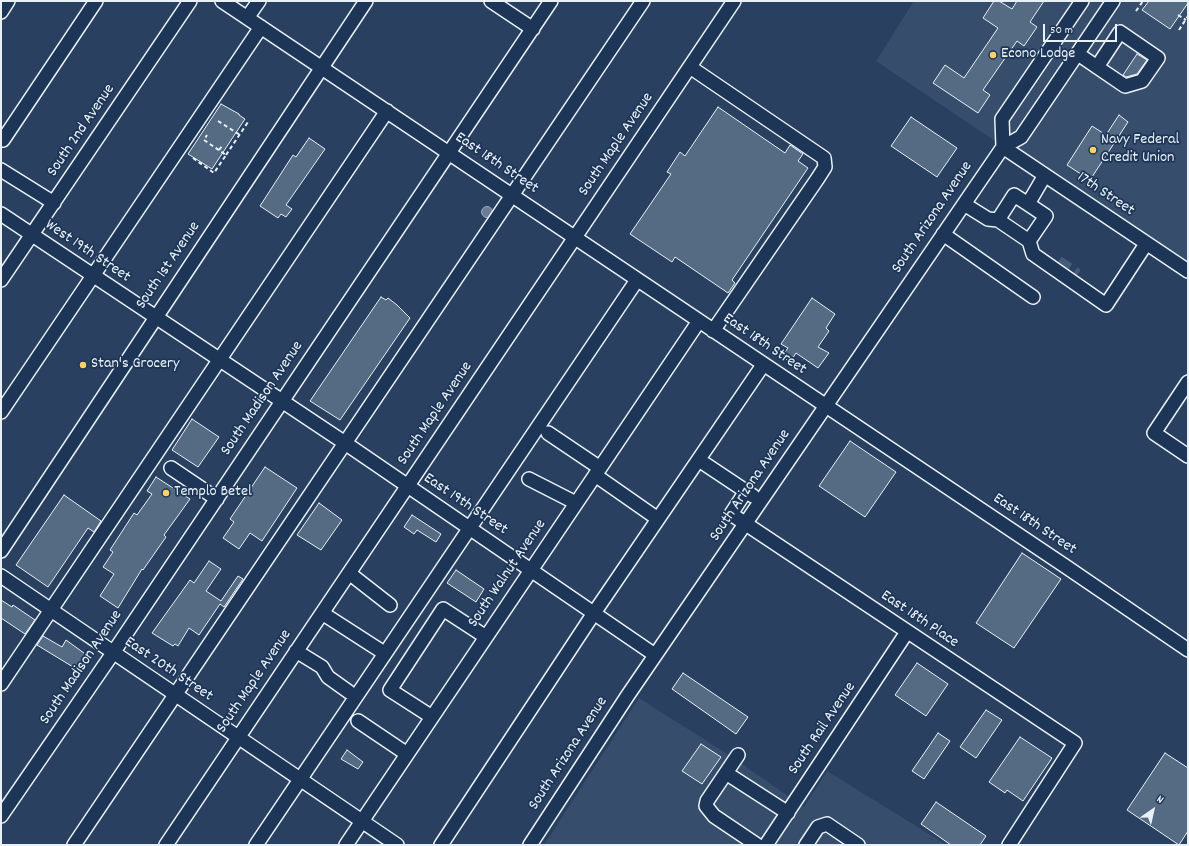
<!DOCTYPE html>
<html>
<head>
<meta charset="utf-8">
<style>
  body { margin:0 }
  #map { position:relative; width:1189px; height:846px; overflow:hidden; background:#294061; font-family:Dekko,sans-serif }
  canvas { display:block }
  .frame { position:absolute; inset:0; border:2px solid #e8f1f8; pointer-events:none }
  .north { position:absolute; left:1133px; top:790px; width:40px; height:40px; -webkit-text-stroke:3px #1d3557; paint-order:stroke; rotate:34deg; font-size:11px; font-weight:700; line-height:16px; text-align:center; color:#e8f1f8 }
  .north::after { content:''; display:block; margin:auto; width:14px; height:18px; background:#e8f1f8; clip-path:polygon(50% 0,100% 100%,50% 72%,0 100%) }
  .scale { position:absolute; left:1043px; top:24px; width:74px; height:18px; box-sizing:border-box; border:2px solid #e8f1f8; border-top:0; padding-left:5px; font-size:12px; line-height:14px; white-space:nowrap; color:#e8f1f8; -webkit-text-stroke:3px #1d3557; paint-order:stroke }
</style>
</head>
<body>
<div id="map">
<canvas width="1189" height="846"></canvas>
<div class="frame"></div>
<div class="north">N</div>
<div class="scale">50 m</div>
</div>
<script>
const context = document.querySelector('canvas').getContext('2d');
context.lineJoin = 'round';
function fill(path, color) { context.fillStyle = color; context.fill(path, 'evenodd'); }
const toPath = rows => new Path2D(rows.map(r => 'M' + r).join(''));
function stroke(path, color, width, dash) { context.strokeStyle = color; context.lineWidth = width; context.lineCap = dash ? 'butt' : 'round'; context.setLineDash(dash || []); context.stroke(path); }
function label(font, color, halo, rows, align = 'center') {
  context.font = font + ' Dekko,sans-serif'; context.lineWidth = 3.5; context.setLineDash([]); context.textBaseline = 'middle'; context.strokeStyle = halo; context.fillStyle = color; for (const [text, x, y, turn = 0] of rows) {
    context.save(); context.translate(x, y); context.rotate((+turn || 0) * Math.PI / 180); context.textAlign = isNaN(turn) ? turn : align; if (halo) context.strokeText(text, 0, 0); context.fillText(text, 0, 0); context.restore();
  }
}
const built = toPath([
  [914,1,1188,1,1188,271,876,61],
  [639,698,729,755,804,807,827,771,947,845,544,845]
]);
const water = toPath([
  '481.5 212a5.5 5.5 0 1 1 11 0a5.5 5.5 0 1 1-11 0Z'
]);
const building = toPath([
  [994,1,999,1,1012,9,1017,1,1044,1,1030,22,1037,27,1024,46,1017,41,983,90,990,95,978,113,933,83,945,65,964,78,998,28,983,18,994,1],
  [1149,1,1188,1,1188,3,1170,29,1142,10,1149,1],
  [1137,54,1147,60,1137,74,1126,77,1123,75,1137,54],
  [221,104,239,114,239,115,245,119,212,169,188,154,221,104],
  [718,107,785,153,790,145,803,154,798,161,808,168,732,280,735,283,728,293,675,257,672,262,630,234,671,174,667,172,680,152,685,156,718,107],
  [1119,115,1128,122,1090,180,1067,165,1092,126,1106,135,1119,115],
  [911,117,957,148,937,177,891,146,911,117],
  [309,138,325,149,286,205,292,209,286,217,281,214,278,218,260,206,293,155,296,157,309,138],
  [381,297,386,300,388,298,397,305,410,318,340,420,310,401,381,297],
  [812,298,835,314,826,328,829,331,818,347,829,353,818,368,796,353,790,362,782,356,788,348,781,344,812,298],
  [192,419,219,437,198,467,172,450,192,419],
  [850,441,896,472,865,517,819,486,850,441],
  [265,467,297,488,262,541,250,533,239,549,223,538,234,522,230,519,265,467],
  [156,477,190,499,164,535,166,537,143,570,142,569,118,608,100,596,114,574,103,567,113,552,110,550,134,513,137,515,152,494,147,491,156,477],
  [64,495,101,521,94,532,88,528,48,587,16,565,64,495],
  [319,503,342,520,321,550,297,535,319,503],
  [412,515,441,534,436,542,417,530,414,534,404,527,412,515],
  [1022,553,1061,579,1014,648,976,623,1022,553],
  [209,561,221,569,206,591,221,601,238,576,243,579,224,607,220,604,199,635,189,628,178,646,175,644,173,646,152,633,190,580,194,583,209,561],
  [456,570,484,589,476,602,447,583,456,570],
  [1,600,12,607,13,605,35,620,25,634,1,618,1,600],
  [43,636,62,647,66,640,88,656,78,670,37,645,43,636],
  [917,663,948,684,926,716,895,695,917,663],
  [683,673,748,717,736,734,672,689,683,673],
  [986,710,1002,720,976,758,960,747,986,710],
  [938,733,950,741,924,779,912,771,938,733],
  [1020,737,1052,758,1023,801,1007,790,1005,793,989,782,1020,737],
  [701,744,721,757,702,784,682,771,701,744],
  [347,750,363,762,358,769,341,759,347,750],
  [1165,753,1188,768,1188,831,1179,845,1127,810,1165,753],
  [936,802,986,836,980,845,951,845,921,824,936,802]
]);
const minorTunnel = toPath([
  [1058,262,1077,275]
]);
const path = toPath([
  [1136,11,1143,1],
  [1178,15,1186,20],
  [1179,30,1188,16],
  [218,121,240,135],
  [219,150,222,146],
  [226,155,248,122],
  [193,158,214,173,226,155,204,140,207,135]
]);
const minor = toPath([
  [222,1,1065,566,1188,650],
  [491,1,533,29],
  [1,12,8,1],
  [247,18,259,1],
  [1078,54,1097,67,1125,86,1142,81,1158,58,1120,32,1097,67],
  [690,67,824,158,825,167,818,178,713,331],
  [3,140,96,1],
  [1003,147,1188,271],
  [1003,147,1002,119,1082,1],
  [1,170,54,203],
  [964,204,988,219,998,220,1029,241,1046,216,1028,204,1045,175],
  [1,214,345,443,655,655],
  [998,220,1014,195,1028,204],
  [943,234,1033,297],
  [1029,241,1033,254,1106,305,1146,244],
  [1,280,190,1],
  [1188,382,1154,433,1188,456],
  [1,412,261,27],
  [548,433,600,468],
  [705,464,753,496],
  [171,468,217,499],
  [595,475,658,519],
  [529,479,576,503],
  [746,491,731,514,1075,743,1009,845],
  [1,551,366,1],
  [349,573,390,605],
  [1,576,397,845],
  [322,613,381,651],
  [296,651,322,667,328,677,349,692],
  [1,684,387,111],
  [432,717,390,690,443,609,486,637],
  [358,721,407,754],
  [738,755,707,801,706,806,714,816,757,845],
  [726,773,788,813],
  [1,816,113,653,551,1],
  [74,845,643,1],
  [166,845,734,1],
  [256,845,637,280],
  [346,845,699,321],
  [441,845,594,613,763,365],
  [530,845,628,695,1003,147,1021,137,1113,1],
  [766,845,907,632],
  [806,845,818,827,827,824,858,845]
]);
const markers = [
  [993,55,4,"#ffd166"],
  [1093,150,4,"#ffd166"],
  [83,365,4,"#ffd166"],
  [166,493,4,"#ffd166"]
];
const poiNames = [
  ["Econo Lodge",1001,55],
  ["Navy Federal",1101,141],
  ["Credit Union",1101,159],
  ["Stan's Grocery",91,365],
  ["Templo Betel",174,493]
];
const streetNames = [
  ["South 2nd Avenue",82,131,-56],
  ["South Maple Avenue",617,145,-56],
  ["East 18th Street",496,164,34],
  ["17th Street",1105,195,34],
  ["South Arizona Avenue",933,218,-56],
  ["West 19th Street",87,252,34],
  ["South 1st Avenue",169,266,-56],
  ["East 18th Street",764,345,34],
  ["South Madison Avenue",263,399,-56],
  ["South Maple Avenue",436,414,-56],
  ["South Arizona Avenue",751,486,-56],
  ["East 19th Street",465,505,34],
  ["East 18th Street",1034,525,34],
  ["South Walnut Avenue",508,574,-56],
  ["East 18th Place",919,620,34],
  ["South Madison Avenue",82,668,-56],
  ["East 20th Street",168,670,34],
  ["South Maple Avenue",255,682,-56],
  ["South Rail Avenue",823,729,-56],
  ["South Arizona Avenue",569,754,-57]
];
fill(built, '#364d6b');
fill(water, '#6b7c95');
stroke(water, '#9dabbd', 1);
fill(building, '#556a83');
stroke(building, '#e8f1f8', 1);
stroke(minorTunnel, '#465b78', 13, [13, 6]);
stroke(minor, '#e8f1f8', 16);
stroke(path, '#e8f1f8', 2, [4, 3]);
stroke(minor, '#1d3557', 13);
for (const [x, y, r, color] of markers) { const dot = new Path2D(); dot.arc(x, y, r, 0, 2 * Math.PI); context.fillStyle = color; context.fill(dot); stroke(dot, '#1d3557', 1.5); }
label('16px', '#e8f1f8', '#1d3557', poiNames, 'left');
label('16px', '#e8f1f8', '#1d3557', streetNames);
</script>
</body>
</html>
